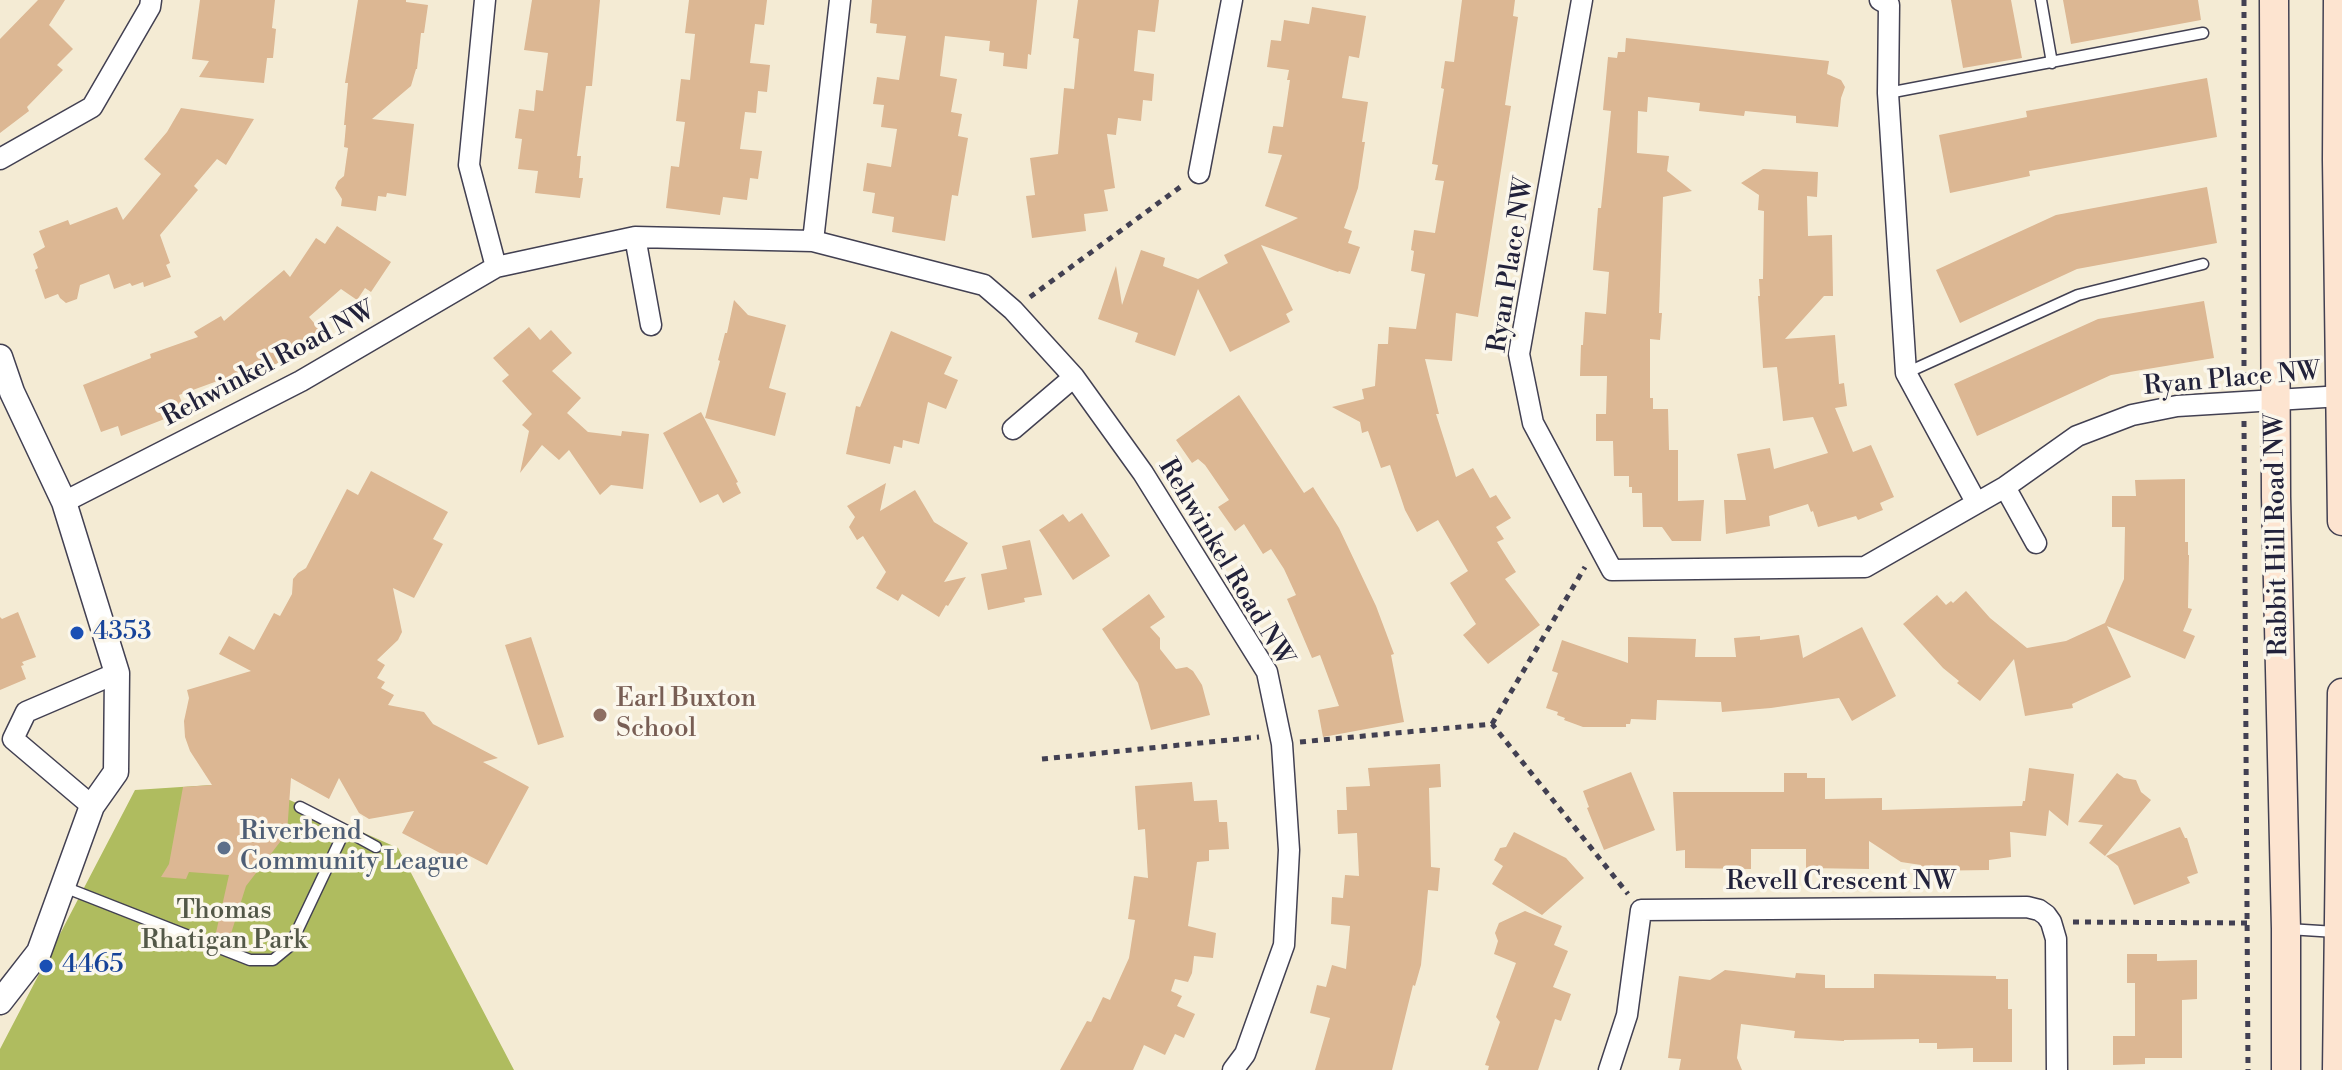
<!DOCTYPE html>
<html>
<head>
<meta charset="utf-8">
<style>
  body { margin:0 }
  canvas { display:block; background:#f4ebd4 }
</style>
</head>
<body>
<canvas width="2342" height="1070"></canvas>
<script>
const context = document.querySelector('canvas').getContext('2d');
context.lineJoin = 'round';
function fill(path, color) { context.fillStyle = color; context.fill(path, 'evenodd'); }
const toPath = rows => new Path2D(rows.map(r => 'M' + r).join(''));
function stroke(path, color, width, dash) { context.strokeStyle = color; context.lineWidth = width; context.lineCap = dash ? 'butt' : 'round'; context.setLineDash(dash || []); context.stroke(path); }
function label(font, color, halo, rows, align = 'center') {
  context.font = font + ' "Libre Bodoni",serif'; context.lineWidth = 7; context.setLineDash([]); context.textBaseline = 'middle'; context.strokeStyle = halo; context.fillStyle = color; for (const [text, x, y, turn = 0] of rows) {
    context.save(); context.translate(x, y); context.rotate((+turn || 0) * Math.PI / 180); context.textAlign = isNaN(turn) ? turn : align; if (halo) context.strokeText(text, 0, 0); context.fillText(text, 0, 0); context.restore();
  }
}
const green = toPath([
  [257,782,267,790,398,848,514,1070,0,1070,0,1049,135,790]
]);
const building = toPath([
  [38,0,65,0,49,25,73,49,57,65,63,70,27,107,29,111,0,133,0,39],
  [200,0,275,0,272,28,276,29,273,58,267,58,264,83,199,77,209,61,192,59],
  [358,0,406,0,406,2,428,5,424,33,421,33,417,69,416,69,411,86,372,119,414,124,406,196,387,193,386,197,378,196,376,211,341,206,342,199,335,188,338,181,344,176,348,148,344,147,346,125,344,125,348,83,345,83],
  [532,0,600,0,592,86,586,86,577,156,581,156,579,178,583,178,580,198,535,193,538,171,518,169,522,139,515,138,519,109,534,111,536,90,543,91,548,53,524,50],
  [689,0,767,0,764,25,755,24,750,63,770,65,767,92,758,91,756,113,745,112,740,149,762,151,758,179,750,178,747,200,723,197,720,215,666,208,671,166,679,167,685,122,676,121,681,79,690,80,695,34,685,33],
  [872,0,1037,0,1031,55,1028,54,1027,69,1003,66,1004,53,989,51,990,41,945,36,940,76,957,79,951,112,962,114,958,136,968,138,958,196,952,195,945,241,892,232,894,217,872,213,875,193,863,191,867,163,891,167,897,129,881,127,884,105,873,104,877,77,899,80,906,36,876,33,877,24,870,23],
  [1078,0,1159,0,1155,32,1138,30,1134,71,1154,74,1152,101,1143,100,1141,121,1118,118,1116,135,1107,134,1115,188,1104,190,1108,211,1084,214,1086,231,1032,238,1026,196,1035,195,1030,158,1058,154,1064,88,1074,89,1079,39,1073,38],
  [1462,0,1515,0,1513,16,1518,17,1505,105,1511,106,1478,317,1456,313,1452,361,1425,359,1439,414,1436,414,1456,477,1473,468,1490,498,1496,495,1511,518,1496,527,1504,539,1497,542,1516,572,1505,579,1540,625,1488,664,1463,635,1476,624,1450,583,1468,571,1438,520,1417,532,1405,510,1390,465,1381,468,1368,431,1362,433,1360,422,1332,407,1364,399,1362,389,1375,386,1378,344,1388,344,1389,327,1416,329,1425,274,1411,271,1414,251,1411,250,1414,230,1435,233,1444,181,1435,180,1438,165,1432,164,1444,89,1441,88,1445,61,1454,62],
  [1951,0,2011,0,2022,58,1963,68],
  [2063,0,2198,0,2201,20,2071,44],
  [1312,7,1366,16,1359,58,1349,56,1342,98,1368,102,1362,142,1365,142,1358,188,1344,228,1352,231,1348,243,1360,247,1350,274,1339,271,1338,272,1261,245,1293,310,1286,314,1290,322,1230,352,1198,289,1175,356,1135,342,1138,333,1098,319,1116,266,1122,305,1141,250,1165,258,1163,266,1198,279,1228,263,1224,255,1298,218,1265,206,1282,155,1268,153,1273,126,1283,127,1290,80,1287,80,1289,70,1267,67,1271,40,1281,41,1284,20,1309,24],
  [1626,38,1829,61,1827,74,1841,80,1845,87,1841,98,1838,127,1796,123,1796,116,1745,111,1744,116,1699,111,1700,103,1648,97,1647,112,1638,111,1637,153,1669,156,1667,171,1692,191,1663,197,1659,313,1662,313,1660,340,1650,339,1650,398,1653,398,1653,409,1668,409,1669,450,1678,450,1678,501,1704,500,1701,541,1672,541,1662,527,1643,527,1642,493,1632,493,1632,487,1629,487,1629,476,1614,476,1613,441,1596,441,1596,414,1606,414,1607,376,1580,376,1581,345,1583,345,1585,312,1606,314,1609,272,1593,270,1598,208,1601,208,1611,111,1603,110,1608,57,1617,58,1618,52,1625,52],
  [2207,78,2217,137,2029,171,2030,176,1950,193,1939,135,2027,117,2026,111],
  [181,108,254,119,226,165,217,159,194,186,198,190,160,235,170,263,166,265,171,277,144,287,143,282,132,286,130,283,114,289,109,274,80,285,77,299,66,303,60,298,58,294,45,299,35,270,38,268,33,254,45,247,39,231,68,220,70,225,117,207,123,220,161,174,144,159,167,132],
  [1763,169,1818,172,1817,197,1807,196,1808,236,1832,235,1833,296,1824,296,1785,339,1835,335,1839,384,1844,383,1847,406,1835,408,1853,452,1871,445,1894,497,1880,503,1883,510,1858,520,1856,516,1818,527,1813,511,1811,512,1808,504,1769,516,1770,526,1726,534,1724,500,1746,500,1737,454,1770,448,1774,469,1828,453,1813,417,1783,421,1777,367,1763,368,1758,296,1760,296,1759,279,1763,279,1764,211,1758,210,1759,195,1741,183],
  [2207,187,2217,243,2077,269,1960,323,1936,270,2056,215],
  [337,226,391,262,371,292,365,288,357,300,341,289,309,317,320,330,290,356,248,380,245,375,227,386,223,379,179,395,185,411,121,436,118,426,101,432,83,385,151,358,150,354,198,337,194,332,221,316,224,321,284,270,290,277,316,238,325,244],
  [734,300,748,315,786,325,769,388,786,393,775,436,705,418,720,361,718,360,725,333,727,333],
  [2204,301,2214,358,2111,375,1977,436,1954,384,2098,319],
  [529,327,540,340,551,330,572,353,552,371,581,398,567,413,588,432,621,436,622,431,649,434,643,489,611,485,600,495,569,450,559,460,542,445,520,473,529,431,522,425,532,414,502,381,509,375,493,358],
  [891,331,952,357,944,374,958,380,946,409,928,402,919,444,903,440,902,448,894,446,890,464,846,454,856,406,860,407],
  [1239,395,1304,493,1313,487,1339,528,1376,606,1394,654,1391,655,1404,722,1323,737,1318,710,1339,706,1320,655,1312,658,1287,599,1296,595,1284,569,1271,549,1263,554,1244,524,1235,531,1218,507,1229,500,1205,465,1198,459,1192,463,1176,440],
  [701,412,738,482,736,483,741,493,723,503,718,494,700,503,663,433],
  [371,471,448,512,433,539,443,544,414,598,393,588,402,632,398,640,377,660,385,665,377,678,385,682,381,688,394,695,388,705,424,712,433,724,498,758,483,762,529,787,487,865,462,852,457,862,402,833,414,811,369,819,359,813,339,778,329,799,291,778,287,833,246,886,229,940,215,937,229,875,189,872,186,879,161,877,169,864,183,787,212,785,190,751,185,737,184,721,189,698,187,690,251,671,219,654,229,636,254,650,274,613,280,616,292,594,293,579,298,573,306,568,347,489,358,495],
  [2185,479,2185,542,2188,542,2188,555,2189,555,2188,608,2192,609,2183,631,2195,636,2185,659,2107,626,2131,677,2072,704,2073,708,2025,716,2014,659,1980,701,1957,683,1959,681,1943,668,1903,624,1937,595,1946,605,1951,601,1953,603,1966,591,1990,618,2027,648,2066,641,2105,623,2124,579,2125,527,2112,527,2112,496,2136,496,2135,480],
  [886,483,880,511,915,490,934,522,968,543,944,582,966,577,948,606,946,605,939,617,902,594,898,601,876,588,886,572,863,536,857,540,849,527,855,517,847,506],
  [1082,513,1110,556,1073,580,1039,530,1063,514,1069,522],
  [1030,540,1042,595,1024,598,1025,602,988,610,981,574,1007,569,1002,546],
  [1149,594,1165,617,1150,627,1160,638,1160,649,1176,669,1187,667,1193,671,1202,685,1210,715,1151,730,1138,683,1102,629],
  [18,612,36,657,22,662,24,665,21,666,26,679,0,690,0,617,2,619],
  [1862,627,1896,696,1852,721,1839,698,1771,708,1722,712,1721,702,1657,700,1656,720,1631,719,1630,724,1626,724,1626,727,1583,727,1564,720,1565,718,1557,715,1558,712,1546,708,1558,673,1552,671,1562,640,1628,663,1628,637,1696,639,1695,657,1736,657,1734,638,1760,636,1760,640,1799,635,1803,658],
  [531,637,564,737,538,745,505,645],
  [1440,764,1441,787,1429,788,1431,867,1440,868,1438,891,1428,890,1421,965,1415,986,1413,985,1392,1070,1315,1070,1330,1018,1310,1013,1317,985,1326,987,1332,965,1346,969,1350,926,1331,924,1332,897,1343,898,1345,875,1359,876,1357,833,1338,834,1337,810,1347,810,1346,787,1370,786,1368,768],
  [2029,768,2074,774,2068,826,2049,810,2046,836,2010,832,2011,857,1989,860,1989,870,1921,871,1921,865,1901,862,1869,841,1869,869,1806,868,1806,849,1751,849,1751,869,1685,868,1685,850,1676,851,1673,792,1784,792,1784,773,1807,773,1807,778,1825,778,1825,799,1882,798,1882,810,2022,806,2023,801,2025,801],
  [1631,772,1655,830,1604,850,1587,808,1589,807,1583,791],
  [2117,773,2124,778,2136,780,2141,792,2151,800,2105,856,2089,843,2103,825,2078,822],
  [1192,782,1194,801,1217,800,1219,822,1227,822,1229,849,1209,850,1209,861,1197,862,1188,926,1216,933,1213,958,1194,956,1192,973,1188,982,1175,979,1171,991,1182,996,1177,1006,1195,1014,1184,1038,1175,1034,1165,1055,1144,1045,1133,1070,1060,1070,1087,1021,1091,1022,1103,997,1110,1000,1129,958,1135,920,1128,919,1134,876,1148,878,1145,829,1138,830,1135,786],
  [2180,827,2185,838,2187,838,2198,873,2187,877,2190,883,2134,905,2118,866,2106,856],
  [1514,832,1566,858,1584,878,1542,915,1492,884,1503,866,1494,860,1500,848,1506,847],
  [1525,911,1562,926,1554,945,1568,951,1553,987,1571,994,1561,1021,1555,1019,1538,1070,1488,1070,1489,1066,1485,1065,1500,1022,1496,1017,1516,963,1494,954,1498,941,1495,933,1499,923],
  [2127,954,2157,954,2157,961,2197,960,2197,999,2182,1000,2182,1058,2145,1058,2145,1064,2113,1065,2113,1036,2135,1036,2135,983,2127,983],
  [1725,970,1795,978,1796,973,1825,975,1825,988,1874,988,1874,974,1996,976,1996,979,2008,979,2008,1009,2012,1009,2012,1062,1973,1062,1973,1048,1937,1049,1937,1043,1919,1043,1919,1039,1844,1040,1844,1041,1794,1038,1795,1031,1741,1024,1737,1058,1742,1070,1679,1070,1681,1059,1668,1058,1679,976,1710,980]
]);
const path = toPath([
  [2244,0,2244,383],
  [1030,297,1183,185],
  [2244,421,2248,1070],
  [1492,724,1585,567],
  [1300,742,1492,724,1628,894],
  [1042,759,1259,737],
  [2073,922,2248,923]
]);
const service = toPath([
  [2041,0,2052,63],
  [1888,93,2203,33],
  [1906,373,2078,295,2203,264],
  [345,830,376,847],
  [64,887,250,960,273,960,290,946,345,830,300,807],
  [2288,929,2336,932]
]);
const minor = toPath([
  [485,0,469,165,496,267],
  [1582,0,1519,354,1533,423,1612,570,1865,567,2005,487,2077,436,2132,415,2177,406,2342,396],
  [1880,0,1889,5,1888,93,1906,373,1976,502],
  [0,159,92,107,150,7,151,0],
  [1199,173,1232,0],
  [635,237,651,325],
  [813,241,840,0],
  [1013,429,1074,377],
  [2005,487,2036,543],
  [64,502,301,381,496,267,635,237,813,241,984,285,1013,310,1074,377,1143,473,1267,672,1282,744,1289,850,1284,945,1245,1054,1233,1070],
  [92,806,13,739,26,712,117,673],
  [1609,1070,1627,1015,1641,910,2027,907,2039,910,2046,915,2051,922,2056,939,2057,1070]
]);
const tertiary = toPath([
  [0,357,12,392,64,502,117,673,116,772,92,806,39,952,0,1002]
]);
const secondary = toPath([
  [2274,0,2276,497,2286,929,2286,1070],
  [2338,0,2337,160,2342,521],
  [2337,1070,2342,693]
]);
const markers = [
  [77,633,8,"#1a4fb4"],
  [600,715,8,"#8d6e63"],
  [224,848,8,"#5c6f8a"],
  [46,966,8,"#1a4fb4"]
];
const streetNames = [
  ["Ryan Place NW",1512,265,-81],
  ["Rehwinkel Road NW",269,365,-28],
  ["Ryan Place NW",2232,380,-5],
  ["Rabbit Hill Road NW",2278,535,-91],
  ["Rehwinkel Road NW",1225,563,59],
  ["Revell Crescent NW",1841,883]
];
const transitNames = [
  ["4353",93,633],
  ["4465",62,966]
];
const educationNames = [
  ["Earl Buxton",616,700],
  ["School",616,730]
];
const serviceNames = [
  ["Riverbend",240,833],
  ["Community League",240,863]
];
const parkNames = [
  ["Thomas",224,912],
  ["Rhatigan Park",224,942]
];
fill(green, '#afbc5f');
fill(building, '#dcb793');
stroke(service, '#424052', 13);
stroke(minor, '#424052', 23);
stroke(tertiary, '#424052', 27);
stroke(secondary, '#424052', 31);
stroke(path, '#424052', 5, [6, 6]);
stroke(service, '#fff', 10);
stroke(minor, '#fff', 20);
stroke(tertiary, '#fff', 24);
stroke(secondary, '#fde4d0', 28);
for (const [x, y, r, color] of markers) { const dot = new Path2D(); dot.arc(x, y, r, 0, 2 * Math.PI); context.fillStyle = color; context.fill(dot); stroke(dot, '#fbf7ec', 3); }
label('26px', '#22223b', '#fbf7ec', streetNames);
label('26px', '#164399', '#fbf7ec', transitNames, 'left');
label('26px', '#785e54', '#fbf7ec', educationNames, 'left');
label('26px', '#4e5e75', '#fbf7ec', serviceNames, 'left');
label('26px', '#535848', '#fbf7ec', parkNames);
</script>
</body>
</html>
